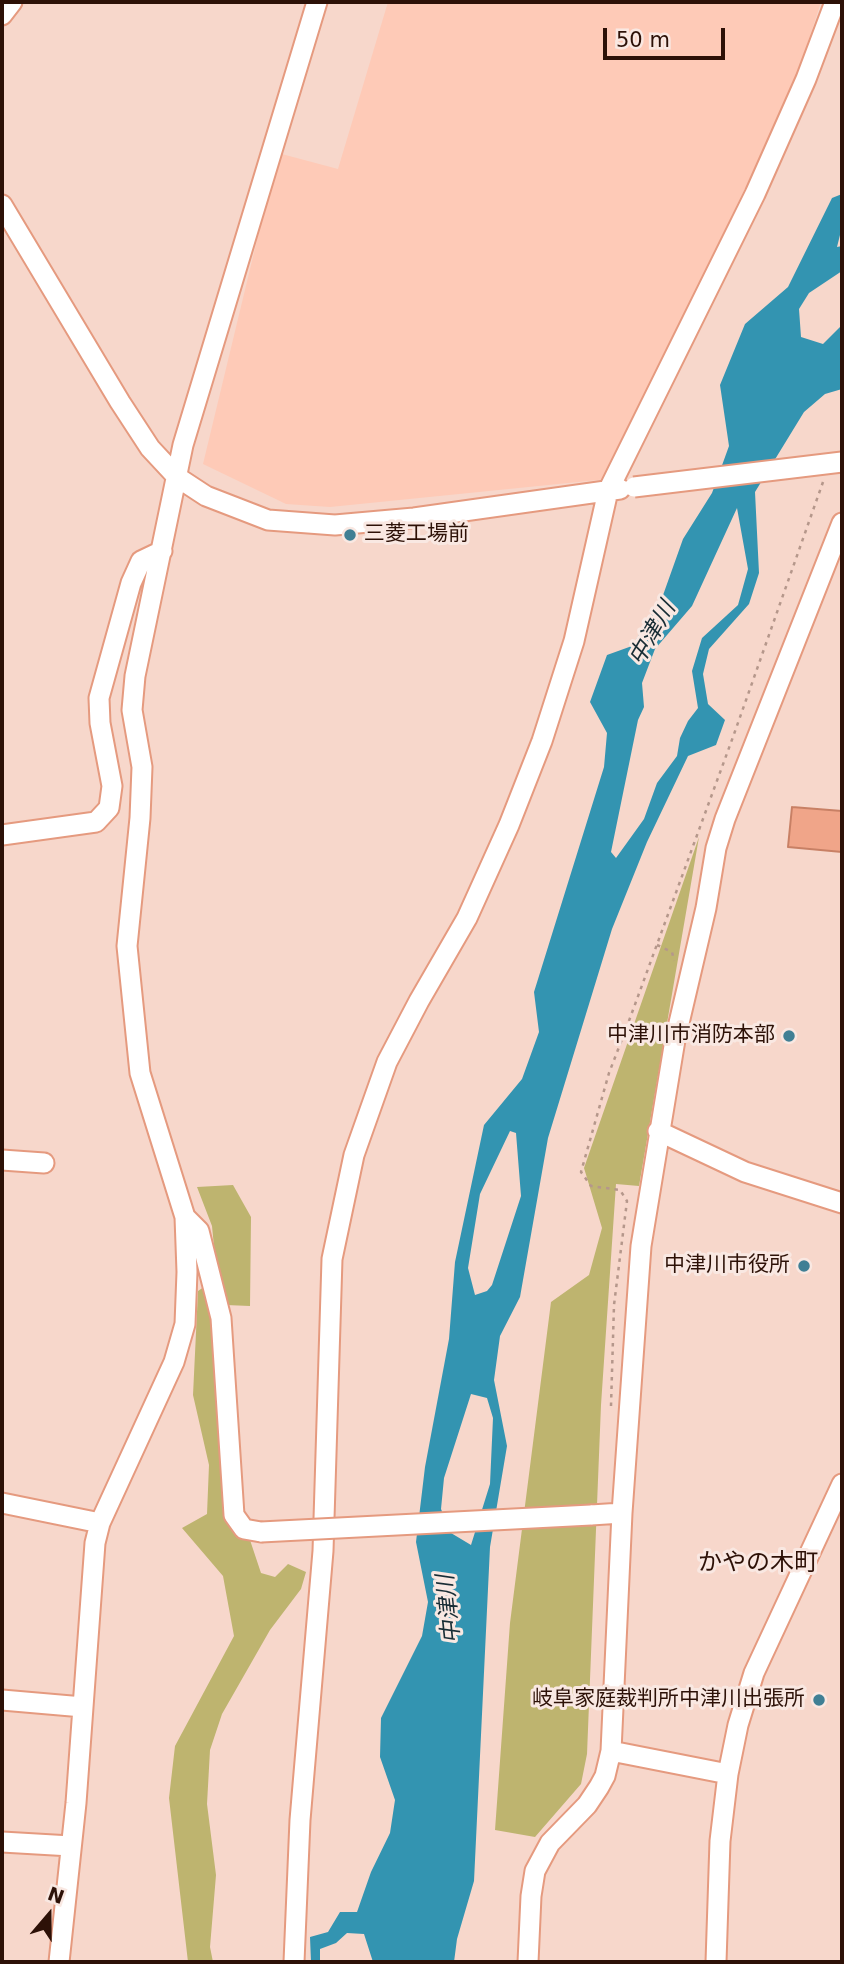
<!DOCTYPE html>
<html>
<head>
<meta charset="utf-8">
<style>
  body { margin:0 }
  #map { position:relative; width:844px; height:1964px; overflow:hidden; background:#f7d7cb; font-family:"DejaVu Sans",sans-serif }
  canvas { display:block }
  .frame { position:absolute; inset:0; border:4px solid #2d1107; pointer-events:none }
  .north { position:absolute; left:14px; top:1880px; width:70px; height:70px; -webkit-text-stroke:5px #f9e8e2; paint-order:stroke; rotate:20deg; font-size:19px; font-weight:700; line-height:28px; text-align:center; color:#2d1107 }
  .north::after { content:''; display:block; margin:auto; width:24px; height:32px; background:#2d1107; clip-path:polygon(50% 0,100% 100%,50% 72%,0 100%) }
  .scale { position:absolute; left:603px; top:28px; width:122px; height:32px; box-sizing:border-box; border:4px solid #2d1107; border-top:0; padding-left:9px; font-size:21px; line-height:24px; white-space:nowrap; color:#2d1107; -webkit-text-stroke:5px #f9e8e2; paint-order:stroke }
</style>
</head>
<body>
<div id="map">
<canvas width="844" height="1964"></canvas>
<div class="frame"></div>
<div class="north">N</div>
<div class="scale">50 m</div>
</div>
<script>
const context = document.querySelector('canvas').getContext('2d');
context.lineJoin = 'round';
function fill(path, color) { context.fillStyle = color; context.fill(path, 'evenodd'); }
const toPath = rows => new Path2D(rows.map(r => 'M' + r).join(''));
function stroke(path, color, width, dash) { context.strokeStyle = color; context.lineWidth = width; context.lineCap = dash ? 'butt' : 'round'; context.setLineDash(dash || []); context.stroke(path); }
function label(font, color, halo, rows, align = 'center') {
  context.font = font + ' "DejaVu Sans","Noto Sans JP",sans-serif'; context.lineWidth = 6; context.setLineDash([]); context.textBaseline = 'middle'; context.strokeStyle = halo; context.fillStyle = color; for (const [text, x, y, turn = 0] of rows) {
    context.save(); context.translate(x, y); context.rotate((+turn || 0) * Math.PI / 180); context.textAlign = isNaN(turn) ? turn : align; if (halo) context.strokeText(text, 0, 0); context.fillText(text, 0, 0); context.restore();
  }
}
const built = toPath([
  [388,2,821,2,793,88,724,232,717,260,608,479,330,507,286,504,203,464,278,153,338,169]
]);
const green = toPath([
  [699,837,639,1186,616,1184,601,1405,587,1754,581,1784,535,1837,495,1830,510,1623,551,1302,589,1275,602,1228,584,1168],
  [233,1185,251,1217,250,1306,226,1305,230,1518,234,1534,250,1540,261,1573,275,1577,288,1564,306,1572,301,1589,270,1630,222,1714,210,1750,207,1804,216,1875,210,1947,213,1962,188,1962,169,1798,175,1746,234,1636,223,1576,182,1528,207,1514,209,1465,193,1395,198,1291,217,1278,212,1226,197,1187]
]);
const water = toPath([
  [842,194,842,227,837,247,842,246,842,271,809,293,799,309,801,337,823,344,842,325,842,389,825,394,804,412,755,492,759,573,749,604,709,649,703,674,708,704,725,720,716,745,688,756,647,842,612,929,548,1138,520,1297,500,1336,494,1380,507,1446,490,1547,474,1881,457,1939,454,1962,373,1962,364,1934,347,1933,336,1943,320,1949,320,1962,311,1962,310,1937,328,1932,340,1912,357,1912,371,1872,390,1833,395,1800,380,1757,381,1718,422,1636,428,1602,416,1542,425,1467,449,1339,455,1262,484,1125,522,1079,539,1032,534,992,604,767,607,733,590,702,607,655,632,646,662,598,683,539,712,493,729,446,720,385,745,324,788,287,832,198],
  [737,508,748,569,738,605,702,638,692,671,698,708,688,721,680,738,677,756,657,783,644,819,616,858,611,852,638,720,644,707,642,683,655,649,692,606],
  [510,1131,516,1133,521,1196,492,1285,487,1291,475,1295,468,1268,480,1194],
  [471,1394,487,1398,493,1418,490,1484,471,1545,451,1533,441,1509,444,1478]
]);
const building = toPath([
  [792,807,842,811,842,852,788,847,792,807]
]);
const path = toPath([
  [657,945,672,952,674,961],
  [626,1029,733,737,823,482],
  [611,1406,614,1305,627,1201,620,1190,591,1186,581,1172,609,1073,626,1029,651,1038,658,1032]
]);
const minor = toPath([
  [2,15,12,2],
  [2,205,120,402,150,448,177,477,206,496,268,520,335,525,414,518,620,489],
  [2,835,96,822,109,808,112,786,100,723,99,698,131,583,141,561,162,551],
  [658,1131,745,1172,842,1203],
  [2,1160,44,1163],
  [185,1217,199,1231,221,1318,234,1515,244,1529,261,1532],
  [2,1503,100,1523],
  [591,1515,622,1513],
  [2,1700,83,1707],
  [611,1751,728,1774],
  [2,1842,71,1846],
  [59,1962,76,1803,95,1543,100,1523,174,1362,185,1324,187,1272,185,1217,140,1073,127,946,140,818,142,767,132,710,135,676,183,445,317,2],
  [294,1962,300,1820,323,1551,332,1259,354,1155,387,1062,419,1001,467,918,509,825,542,741,574,641,608,491,755,194,806,79,835,2],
  [528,1962,531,1896,535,1871,550,1843,587,1805,599,1787,605,1776,611,1751,622,1513,641,1246,675,1040,706,908,716,848,725,819,842,523],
  [716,1962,720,1841,728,1774,738,1725,754,1673,842,1484]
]);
const minorBridge = toPath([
  [634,487,842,462],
  [261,1532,591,1515]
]);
const markers = [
  [350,535,7,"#407f94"],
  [789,1036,7,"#407f94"],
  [804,1266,7,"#407f94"],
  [819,1700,7,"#407f94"]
];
const poiNames = [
  ["三菱工場前",364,535,"left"],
  ["中津川市消防本部",775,1036],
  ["中津川市役所",790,1266],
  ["岐阜家庭裁判所中津川出張所",805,1700]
];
const waterNames = [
  ["中津川",653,634,-60],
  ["中津川",450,1609,-96]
];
const quarterNames = [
  ["かやの木町",758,1564]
];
fill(built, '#fecab7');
fill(green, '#beb46f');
fill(water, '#3394b1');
fill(building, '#f0a589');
stroke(building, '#c88065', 2);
stroke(minor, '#e59a7f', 23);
stroke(path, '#b5978b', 2.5, [3.5, 5]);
stroke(minor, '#fff', 19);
stroke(minorBridge, '#e59a7f', 23, []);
stroke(minorBridge, '#fff', 19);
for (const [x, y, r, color] of markers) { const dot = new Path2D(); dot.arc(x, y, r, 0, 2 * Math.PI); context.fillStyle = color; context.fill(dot); stroke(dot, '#f9e8e2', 2.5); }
label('21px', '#2d1107', '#f9e8e2', poiNames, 'right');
label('italic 23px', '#182d35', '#f9e8e2', waterNames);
label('24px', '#2d1107', '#f9e8e2', quarterNames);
</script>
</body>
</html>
